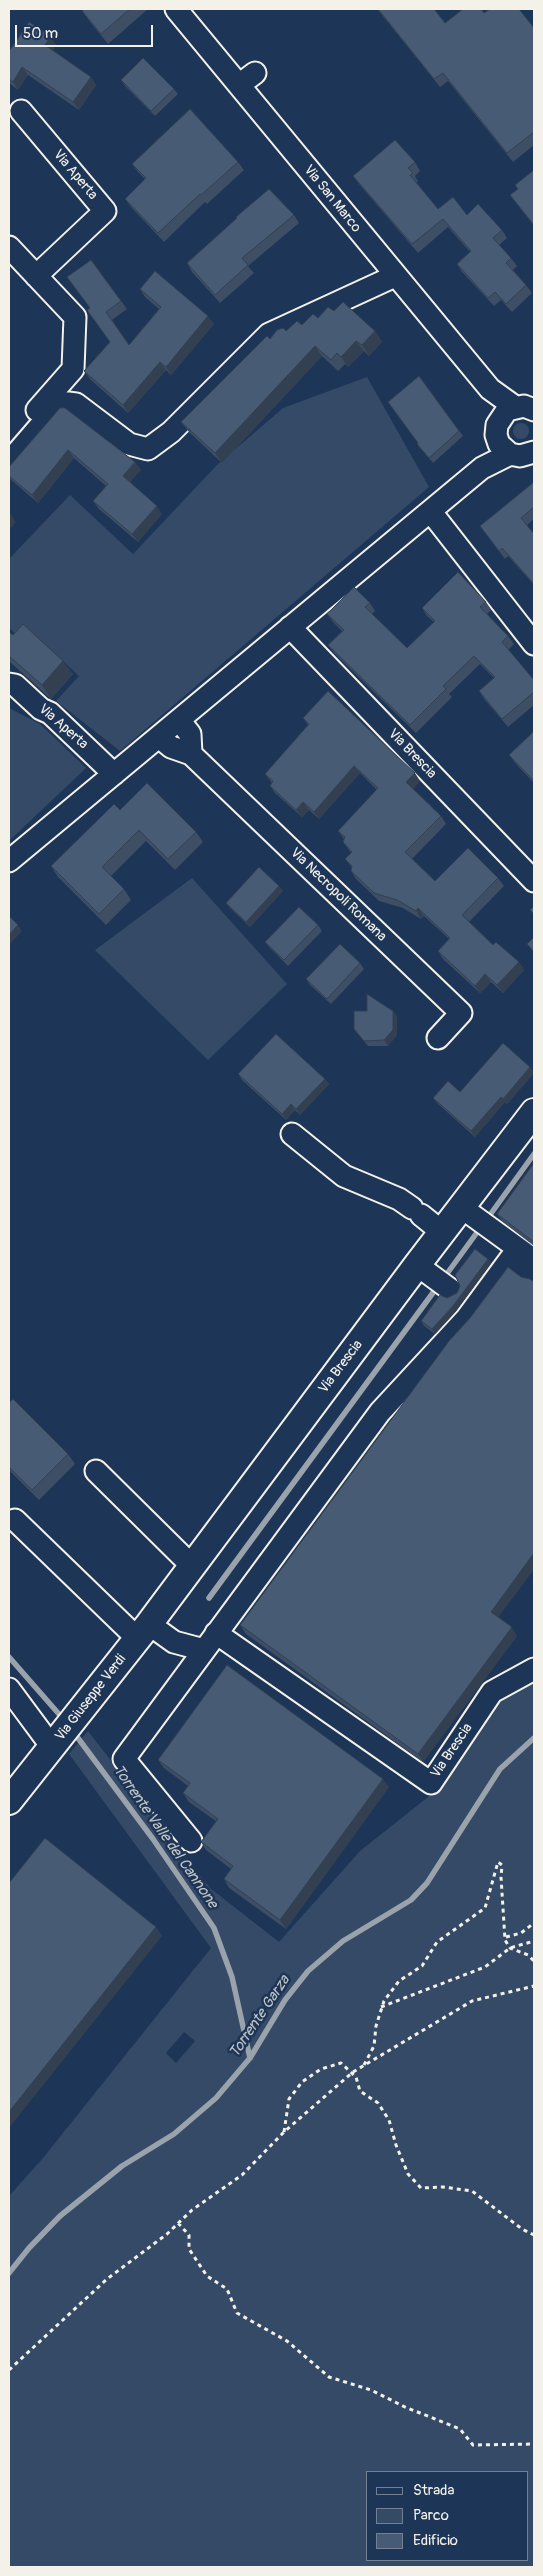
<!DOCTYPE html>
<html>
<head>
<meta charset="utf-8">
<style>
  body { margin:0 }
  #map { position:relative; width:543px; height:2576px; overflow:hidden; background:#1d3557; font-family:Pangolin,sans-serif }
  canvas { display:block }
  .frame { position:absolute; inset:0; border:10px solid #f4f1e8; pointer-events:none }
  .legend { position:absolute; left:366px; top:2471px; width:162px; height:90px; box-sizing:border-box; background:#1d3557; border:1px solid #738091; margin:0; padding:6px 9px; list-style:none; font-size:15px; color:#f4f1e8 }
  .legend li { display:flex; align-items:center; gap:10px; height:25px }
  .legend b { width:25px; border:1px solid #738091 }
  .scale { position:absolute; left:15px; top:25px; width:138px; height:22px; box-sizing:border-box; border:2px solid #f4f1e8; border-top:0; padding-left:6px; font-size:15px; line-height:18px; white-space:nowrap; color:#f4f1e8; -webkit-text-stroke:4px #1d3557; paint-order:stroke }
</style>
</head>
<body>
<div id="map">
<canvas width="543" height="2576"></canvas>
<div class="frame"></div>
<ul class="legend">
<li><b style="height:6px;background:#1d3557"></b>Strada</li>
<li><b style="height:14px;background:#354a67"></b>Parco</li>
<li><b style="height:14px;background:#485b74"></b>Edificio</li>
</ul>
<div class="scale">50 m</div>
</div>
<script>
const context = document.querySelector('canvas').getContext('2d');
context.lineJoin = 'round';
function fill(path, color) { context.fillStyle = color; context.fill(path, 'evenodd'); }
const toPath = rows => new Path2D(rows.map(r => 'M' + r).join(''));
function stroke(path, color, width, dash) { context.strokeStyle = color; context.lineWidth = width; context.lineCap = dash ? 'butt' : 'round'; context.setLineDash(dash || []); context.stroke(path); }
function label(font, color, halo, rows, align = 'center') {
  context.font = font + ' Pangolin,sans-serif'; context.lineWidth = 5; context.setLineDash([]); context.textBaseline = 'middle'; context.strokeStyle = halo; context.fillStyle = color; for (const [text, x, y, turn = 0] of rows) {
    context.save(); context.translate(x, y); context.rotate((+turn || 0) * Math.PI / 180); context.textAlign = isNaN(turn) ? turn : align; if (halo) context.strokeText(text, 0, 0); context.fillText(text, 0, 0); context.restore();
  }
}
const green = toPath([
  [367,377,429,487,120,751,56,701,79,676,33,633,24,642,9,628,9,559,70,495,133,554,217,465,283,408],
  '513 431a8 8 0 1 1 16 0a8 8 0 1 1-16 0Z',
  [9,708,40,724,86,768,9,841],
  [192,878,287,984,208,1060,95,950],
  [534,1678,534,2567,9,2567,9,2196,43,2158,211,1948,69,1754,88,1731,210,1888,279,1942,360,1851,428,1797,494,1698],
  [184,2032,195,2041,176,2063,166,2053],
  [367,2472,527,2472,527,2560,367,2560]
]);
const stream = toPath([
  [487,1219,534,1154],
  [446,1275,481,1227],
  [209,1598,435,1290],
  [9,1657,65,1721],
  [72,1730,153,1839,214,1928,232,1977,250,2058],
  [9,2273,29,2248,60,2216,122,2166,174,2134,216,2098,250,2058,285,2000,308,1971,343,1941,411,1900,427,1883,500,1769,534,1738]
]);
const path = toPath([
  [506,1937,521,1933,534,1923],
  [381,2007,485,1967,510,1948,534,1941],
  [364,2065,374,2046,376,2026,384,2001,399,1981,422,1966,437,1942,485,1908,498,1862,502,1865,501,1877,505,1940,510,1948,528,1955,534,1961],
  [284,2132,289,2099,302,2082,321,2069,341,2063,356,2077,360,2091,378,2103,389,2120,396,2145,408,2174,421,2188,443,2187,472,2191,522,2229,534,2235],
  [178,2223,189,2235,189,2249,207,2276,227,2289,237,2313,287,2341,329,2377,371,2390,405,2407,460,2429,473,2445,534,2444],
  [9,2370,107,2279,167,2234,192,2210,242,2175,284,2132,353,2072,472,2001,534,1986]
]);
const minor = toPath([
  [176,9,490,389,515,407],
  [239,85,255,73],
  [21,111,105,211,36,276],
  [9,247,75,317,73,369,37,410],
  [534,410,524,406,507,410,497,425,496,435,499,444,510,454,520,456,534,452],
  [9,462,59,404,68,403,76,404,129,444,148,449,171,432,269,334,395,276],
  [431,512,534,644],
  [290,627,534,881],
  [9,684,15,685,41,709,50,713,114,774],
  [179,720,190,734,191,754],
  [159,737,171,747,191,754,461,1013,438,1038],
  [9,861,482,468,510,454],
  [292,1134,344,1176,399,1199,412,1208],
  [461,1207,534,1260],
  [421,1215,442,1232],
  [417,1265,451,1290],
  [96,1471,192,1566],
  [15,1520,138,1639],
  [149,1624,174,1642,204,1650],
  [216,1633,431,1783,492,1692,534,1669],
  [9,1689,52,1747],
  [191,1841,124,1759,380,1412,466,1319,511,1258,534,1275]
]);
const major = toPath([
  [9,1801,149,1624,417,1265,534,1112]
]);
const wall = toPath([
  [85,9,148,9,108,44,90,22,82,11],
  [377,9,434,9,445,23,484,13,534,28,534,145,513,162,448,81,440,87],
  [56,45,52,51,91,77,96,85,79,110,28,75,18,90,9,83,9,50,10,50],
  [121,80,174,89,178,94,155,116,125,86],
  [238,162,244,170,207,204,205,202,164,242,131,207,125,199,145,179,138,172,132,164],
  [415,162,420,171,415,176,418,181,416,183,438,209,467,215,502,230,507,238,499,245,511,258,517,266,513,270,526,285,532,293,512,312,501,300,494,306,462,272,457,264,470,252,448,227,418,253,359,184,353,176],
  [534,170,534,226,510,195,518,189],
  [294,215,299,223,248,266,254,273,220,303,192,272,187,263],
  [91,260,127,309,112,320,129,345,159,309,145,297,140,289,214,324,171,375,166,370,128,413,90,379,84,371,110,342],
  [334,311,375,331,382,342,369,356,364,351,348,367,345,364,338,371,322,356,222,463,189,432,181,422,270,339],
  [419,376,463,436,433,463,417,444,418,443],
  [60,408,135,462,141,470,130,482,162,514,138,542,99,509,93,501,106,486,74,458,38,503,9,478,9,467],
  [534,483,534,519,527,525,534,534,534,585,508,556,505,559,480,526],
  [486,602,491,610,487,614,508,636,514,644,508,650,534,680,534,705,508,727,484,699,479,691,494,678,480,664,449,694,452,697,416,733,334,653,328,645,342,631,333,622,327,614,370,603,375,611,372,614,407,648,434,622,427,616,422,608],
  [9,632,13,635,73,674,51,699,10,662,9,663],
  [303,718,420,781,413,789,441,816,446,824,412,859,435,881,498,878,504,886,469,922,493,945,519,962,524,970,503,993,491,982,480,993,443,959,438,951,449,939,424,916,421,919,403,908,379,901,356,879,351,871,352,868,345,859,351,853,343,842,344,839,338,831,377,790,360,773,319,819,309,810,302,817,275,793,270,786,272,783,265,774,308,725],
  [534,734,534,783,515,763,509,755],
  [120,810,196,832,203,842,175,870,146,841,111,876,124,889,131,900,106,925,58,877,51,866],
  [279,886,283,891,250,927,230,908,226,903],
  [318,925,322,931,288,966,269,947,265,942],
  [360,963,364,969,331,1004,310,985,306,979],
  [393,1011,397,1017,397,1035,388,1046,368,1046,354,1029],
  [530,1067,534,1073,507,1104,505,1102,475,1137,437,1103,433,1098,460,1092],
  [238,1074,325,1079,329,1084,300,1115,295,1110,286,1120,242,1080],
  [534,1163,534,1246,503,1222,497,1214],
  [488,1259,491,1263,456,1311,435,1334,424,1326,421,1321,447,1298,457,1293],
  [521,1277,534,1282,534,1569,498,1617,517,1636,423,1762,246,1634,240,1625],
  [9,1402,68,1454,75,1464,39,1500,9,1470],
  [158,1760,389,1787,286,1929,229,1888,224,1879,231,1869,206,1850,201,1842,216,1821,189,1802,183,1793,188,1786,164,1768]
]);
const shadedWall = toPath([
  [51,36,56,45,50,53,45,45],
  [22,67,28,75,18,90,13,82],
  [91,77,96,85,79,110,73,102],
  [208,316,214,324,171,375,166,367],
  [375,331,382,342,369,356,362,345],
  [356,341,364,351,348,367,341,357],
  [315,346,322,356,222,463,215,453],
  [160,362,166,370,128,413,123,405],
  [68,450,74,458,38,503,32,495],
  [135,462,141,470,128,484,123,476],
  [157,506,162,514,138,542,132,534],
  [9,512,16,522,9,530],
  [63,661,73,674,51,699,42,685],
  [354,766,360,773,319,819,314,812],
  [415,773,420,781,412,790,406,782],
  [303,802,309,810,302,817,296,810],
  [279,886,283,891,250,927,246,922],
  [418,908,424,916,421,919,416,911],
  [18,925,22,931,9,945,9,935],
  [519,962,524,970,503,993,497,985],
  [485,974,491,982,480,993,475,986],
  [393,1011,397,1017,397,1035,388,1046,384,1040],
  [530,1067,534,1073,507,1104,503,1099],
  [325,1079,329,1084,300,1115,296,1109],
  [501,1097,505,1102,475,1137,471,1131],
  [291,1104,295,1110,286,1120,282,1114],
  [488,1259,491,1263,456,1311,435,1334,432,1329],
  [534,1553,534,1569,496,1620,491,1612],
  [512,1627,517,1636,423,1762,418,1754],
  [383,1779,389,1787,286,1929,280,1920],
  [156,1927,162,1936,9,2128,9,2112]
]);
const building = toPath([
  [85,9,130,9,101,34,82,11,85,9],
  [378,9,434,9,445,23,463,9,481,9,484,13,490,9,519,9,534,28,534,132,507,153,443,73,434,79,378,9],
  [29,22,51,36,45,45,91,77,73,102,22,67,13,82,9,79,9,50,10,50,29,22],
  [143,58,174,89,151,111,121,80,143,58],
  [190,109,238,162,201,195,200,194,158,233,125,199,146,178,132,164,190,109],
  [395,140,415,162,408,168,413,173,410,175,438,209,453,197,467,215,478,204,502,230,493,238,511,258,506,263,526,285,506,304,495,292,488,298,457,264,471,251,443,219,412,244,353,176,395,140],
  [534,170,534,225,510,195,518,189,515,185,534,170],
  [269,189,294,215,242,258,248,265,215,295,187,263,237,218,236,217,269,189],
  [91,260,121,301,106,312,129,345,161,307,140,289,155,271,208,316,166,367,160,362,123,405,84,371,110,342,87,310,90,308,67,277,91,260],
  [343,302,375,331,362,345,356,341,341,357,337,353,331,360,315,346,215,453,181,422,267,336,270,339,277,330,283,328,286,331,297,321,302,325,313,314,318,318,328,307,334,311,343,302],
  [419,376,459,431,429,458,417,444,418,443,388,402,419,376],
  [60,408,65,408,135,462,123,476,157,506,132,534,93,501,108,484,68,450,32,495,9,476,9,467,60,408],
  [534,482,534,507,521,518,534,534,534,584,502,548,499,551,480,526,534,482],
  [458,572,486,602,480,607,508,636,502,642,534,680,534,692,502,719,479,691,495,677,474,656,443,686,446,689,410,725,328,645,344,630,327,614,354,587,370,603,365,607,407,648,435,621,422,608,458,572],
  [23,624,63,661,42,685,9,656,9,632,13,635,23,624],
  [328,691,415,773,406,782,441,816,405,852,435,881,468,848,498,878,462,915,493,945,496,942,519,962,497,985,485,974,475,986,438,951,450,938,418,908,416,911,397,900,374,893,351,871,352,866,345,859,352,852,343,842,345,837,338,831,378,788,354,766,314,812,303,802,296,810,270,786,273,781,265,774,309,724,303,718,328,691],
  [533,732,534,734,534,781,509,755,533,732],
  [147,783,196,832,168,859,139,830,102,867,124,889,99,914,51,866,114,804,120,810,147,783],
  [259,867,279,886,246,922,226,903,259,867],
  [534,906,534,914,530,910,534,906],
  [299,907,318,925,284,960,265,942,299,907],
  [9,916,18,925,9,935,9,916],
  [534,937,534,952,527,944,534,937],
  [340,944,360,963,327,999,306,979,340,944],
  [367,994,393,1011,393,1030,384,1040,364,1041,354,1029,354,1011,367,1011,367,994],
  [276,1034,325,1079,296,1109,291,1104,282,1114,238,1074,276,1034],
  [503,1043,530,1067,503,1099,501,1097,471,1131,433,1098,448,1081,460,1092,503,1043],
  [534,1163,534,1242,497,1214,534,1163],
  [475,1249,488,1259,453,1306,432,1329,421,1321,440,1295,447,1298,457,1293,460,1286,455,1275,475,1249],
  [508,1267,521,1277,530,1279,534,1282,534,1553,491,1612,512,1627,418,1754,240,1625,449,1341,470,1318,508,1267],
  [13,1399,68,1454,32,1490,9,1467,9,1402,9,1403,13,1399],
  [227,1665,383,1779,280,1920,224,1879,233,1866,201,1842,218,1819,183,1793,190,1783,158,1760,227,1665],
  [45,1838,156,1927,9,2112,9,1883,45,1838]
]);
const streetNames = [
  ["Via Aperta",75,175,50],
  ["Via San Marco",332,199,51],
  ["Via Aperta",63,727,41],
  ["Via Brescia",412,754,46],
  ["Via Necropoli Romana",338,895,44],
  ["Via Brescia",341,1367,-53],
  ["Via Giuseppe Verdi",91,1698,-52],
  ["Via Brescia",452,1751,-56]
];
const waterNames = [
  ["Torrente Valle del Cannone",165,1837,55],
  ["Torrente Garza",260,2017,-56]
];
fill(green, '#354a67');
stroke(stream, '#9aa2ab', 5.5);
stroke(minor, '#f4f1e8', 25);
stroke(major, '#f4f1e8', 30);
stroke(path, '#f4f1e8', 3, [4, 4]);
stroke(minor, '#1d3557', 21);
stroke(major, '#1d3557', 26);
fill(wall, '#3e4e64');
fill(shadedWall, '#324051');
fill(building, '#485b74');
stroke(building, '#324051', 1);
label('14px', '#f4f1e8', '#1d3557', streetNames);
label('italic 15px', '#c0c3c4', '#1d3557', waterNames);
</script>
</body>
</html>
